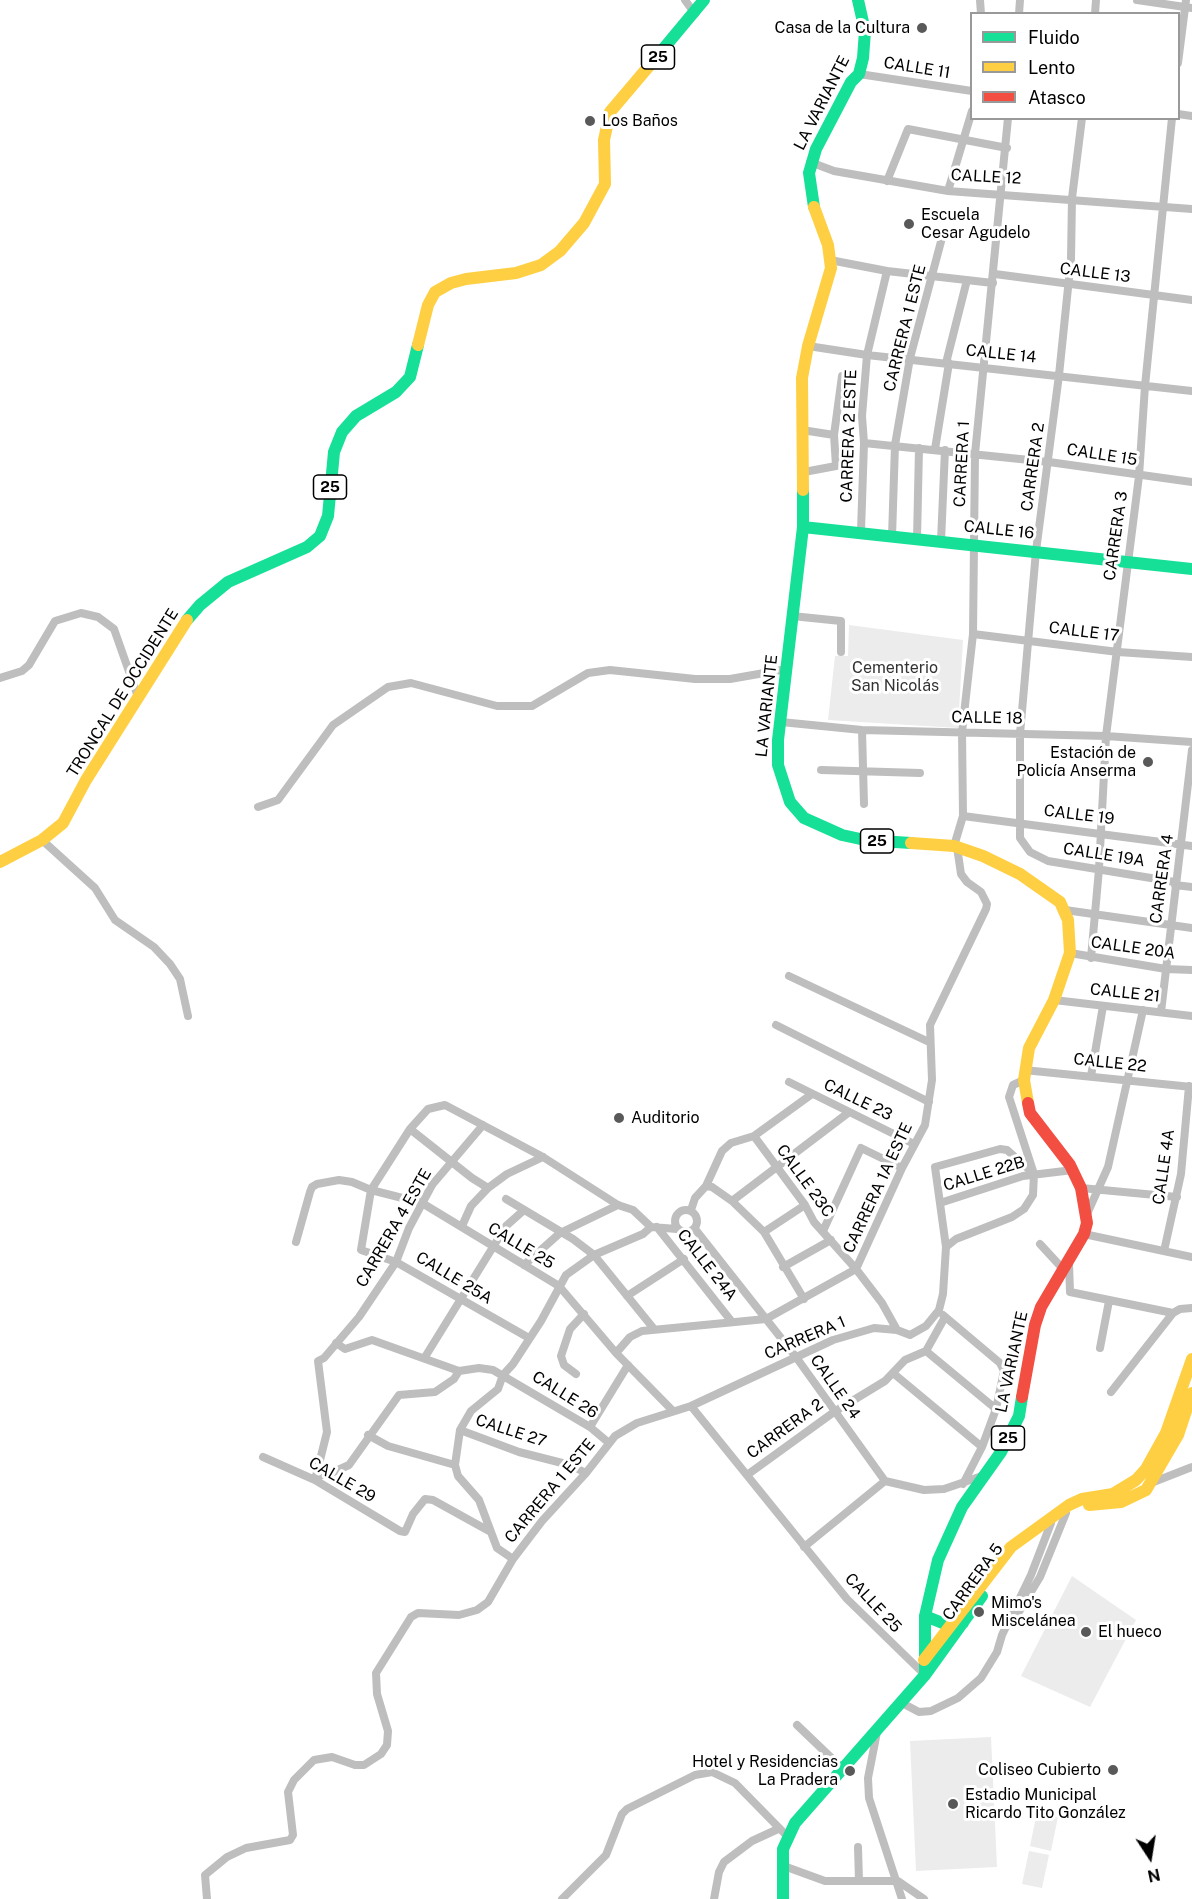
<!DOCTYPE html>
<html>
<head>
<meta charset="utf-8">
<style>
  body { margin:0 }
  #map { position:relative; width:1192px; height:1899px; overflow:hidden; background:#fff; font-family:"Public Sans",sans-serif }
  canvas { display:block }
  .legend { position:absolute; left:970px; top:12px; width:210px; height:108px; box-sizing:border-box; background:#fff; border:2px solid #999; margin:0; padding:8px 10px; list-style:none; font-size:18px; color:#000 }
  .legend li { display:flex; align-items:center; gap:12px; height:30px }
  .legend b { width:30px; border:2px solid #999 }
  .north { position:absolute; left:1120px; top:1827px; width:60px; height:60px; -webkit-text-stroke:4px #fff; paint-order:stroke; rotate:168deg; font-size:16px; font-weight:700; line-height:24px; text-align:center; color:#000 }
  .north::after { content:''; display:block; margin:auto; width:21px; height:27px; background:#000; clip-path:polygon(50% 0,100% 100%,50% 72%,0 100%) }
</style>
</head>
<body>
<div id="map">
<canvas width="1192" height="1899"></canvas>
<ul class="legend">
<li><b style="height:8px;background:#16e098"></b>Fluido</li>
<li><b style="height:8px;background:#ffcf43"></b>Lento</li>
<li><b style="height:8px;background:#f24e42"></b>Atasco</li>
</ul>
<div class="north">N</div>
</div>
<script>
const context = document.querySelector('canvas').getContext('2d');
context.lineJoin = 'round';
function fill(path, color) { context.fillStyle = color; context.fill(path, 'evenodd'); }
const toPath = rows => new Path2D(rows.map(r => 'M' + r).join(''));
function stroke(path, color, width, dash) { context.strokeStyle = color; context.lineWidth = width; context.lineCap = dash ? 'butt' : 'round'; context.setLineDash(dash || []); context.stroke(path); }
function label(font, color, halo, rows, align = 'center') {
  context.font = font + ' "Public Sans",sans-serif'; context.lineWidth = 6; context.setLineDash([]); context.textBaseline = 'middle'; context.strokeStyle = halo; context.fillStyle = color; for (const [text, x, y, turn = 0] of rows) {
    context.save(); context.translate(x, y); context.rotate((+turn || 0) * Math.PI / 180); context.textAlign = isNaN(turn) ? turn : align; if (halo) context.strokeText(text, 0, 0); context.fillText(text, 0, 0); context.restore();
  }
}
const green = toPath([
  [849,625,963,640,958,728,828,720,835,656,848,656],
  [1072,1576,1136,1620,1090,1707,1021,1676],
  [991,1737,997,1867,916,1871,910,1741],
  [1037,1812,1058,1817,1051,1851,1030,1846],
  [1029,1851,1049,1855,1042,1888,1022,1884]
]);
const street = toPath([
  [685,0,695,14],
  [980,0,981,14],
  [1137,0,1192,8],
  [1019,14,1020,0],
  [1095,14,1096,0],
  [1178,63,1186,0],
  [859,74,972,91],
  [1178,114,1192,116],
  [1082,118,1072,198,1071,259,1059,375,1036,551,1020,734,1020,838,1030,852,1048,861,1175,882],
  [810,162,834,171,948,191,1192,209],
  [887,181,908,129,1007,148],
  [948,191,972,111],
  [830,260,887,271,993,283],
  [995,274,1192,300],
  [808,346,867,355,1192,391],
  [946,363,967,280],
  [802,430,834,435,836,466,804,472],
  [834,435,842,376],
  [864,443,1049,462,1192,482],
  [935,449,949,363],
  [861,531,864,443,862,416,867,355,887,271],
  [892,537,895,445,910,358,943,234],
  [917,539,919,448],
  [941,541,945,450],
  [792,616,841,621,841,652],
  [973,634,1118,652,1192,657],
  [0,678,22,671,29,665,55,621,81,613,98,617,114,629,138,697],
  [781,722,862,730,1106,736,1192,742],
  [862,730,864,804],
  [821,770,920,773],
  [258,807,278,800,333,725,388,687,411,683,497,706,532,706,588,673,610,670,695,679,730,679,787,669],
  [963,816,1192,846],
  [42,840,95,888,115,920,154,947,170,964,180,979,188,1016],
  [954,846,963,816,962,732,973,634,975,454,1008,118],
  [1175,885,1192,887],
  [1065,910,1192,928],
  [1070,953,1166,969,1192,970],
  [1091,958,1099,869,1106,736,1139,476,1145,386,1172,118],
  [789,976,929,1042],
  [1054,1000,1192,1016],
  [1161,1012,1192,750],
  [776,1025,929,1102],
  [1024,1070,1192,1087],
  [1091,1076,1103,1006],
  [789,1082,914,1144],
  [410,1129,472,1178,488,1188],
  [754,1136,805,1205,814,1222,856,1269,882,1303,897,1330],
  [706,1186,712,1187,732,1201,764,1232,804,1299],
  [1081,1188,1177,1197],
  [506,1199,573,1239,594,1255,654,1329],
  [732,1201,848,1113],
  [940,1203,1023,1176,1073,1170],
  '675 1221a11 11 0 1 1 22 0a11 11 0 1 1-22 0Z',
  [691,1210,695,1198,706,1186,722,1151,731,1143,754,1136,812,1094],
  [1087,1214,1108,1167,1143,1010],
  [462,1226,471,1206,488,1188,507,1174,543,1157],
  [657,1227,732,1322],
  [695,1229,796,1357,885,1481,924,1490,944,1489,982,1476],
  [823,1231,861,1148,902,1168],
  [764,1232,805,1205],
  [1084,1234,1192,1257],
  [296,1242,310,1192,312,1187,317,1184,339,1180,352,1182,371,1190,422,1203,559,1286,616,1353,672,1410],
  [1040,1244,1063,1269],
  [946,1247,935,1167,1000,1149,1007,1150,1033,1173],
  [1164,1251,1181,1174,1189,1086],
  [1069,1263,1070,1292,1173,1313],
  [524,1265,560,1233,618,1205],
  [783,1267,831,1240],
  [627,1296,684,1259],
  [943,1315,1000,1363,1004,1371,996,1409,982,1447,963,1484],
  [529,1338,396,1262,361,1250,371,1190,410,1129,428,1109,445,1105,543,1157,618,1205,633,1210,651,1227,677,1229],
  [336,1343,345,1349,372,1340,459,1371],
  [1100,1348,1109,1301],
  [926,1351,996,1409],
  [616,1353,630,1337,642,1331,766,1319,856,1269,902,1168,925,1125,932,1080,930,1025,986,909,987,904,981,892,967,882,961,874,957,847],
  [425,1357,506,1226,524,1210],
  [459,1371,479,1368,493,1370,590,1427,609,1443],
  [893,1373,982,1447],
  [576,1374,564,1365,561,1356,570,1329,584,1314],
  [1111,1392,1173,1313,1180,1309,1192,1308],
  [691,1406,847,1599,925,1675],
  [590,1427,628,1365],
  [460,1430,519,1452,570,1465,586,1473],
  [368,1435,388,1446,455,1465],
  [263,1457,315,1480,400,1531,405,1532,413,1514,425,1499,433,1500,489,1531],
  [747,1475,834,1412,885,1381,905,1360,926,1351,945,1317],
  [316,1476,329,1474,349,1465,399,1395,435,1392,454,1379,459,1371],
  [315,1480,327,1432,318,1361,324,1358,359,1317,396,1262,409,1228,432,1185,483,1125],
  [1151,1483,1192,1467],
  [804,1547,885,1481],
  [513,1559,497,1548,479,1500,458,1476,455,1465,460,1430,471,1411,498,1389,503,1375,513,1364,541,1321,566,1275,594,1255,643,1234,651,1227],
  [1017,1615,1040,1577,1066,1513],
  [902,1703,919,1712,931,1711,958,1698,981,1678,997,1652,1002,1635,1031,1575,1051,1523],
  [797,1725,843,1769],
  [877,1732,868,1778,869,1798,902,1899],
  [858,1847,859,1881],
  [781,1865,825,1881,898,1881,924,1899],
  [207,1899,205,1875,227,1857,246,1848,290,1840,293,1835,288,1792,294,1780,314,1760,332,1757,355,1765,364,1765,381,1754,387,1745,388,1731,377,1694,376,1673,411,1617,418,1613,459,1615,477,1610,488,1602,513,1559,542,1521,586,1473,615,1436,637,1423,691,1406,833,1340,874,1328,897,1330,910,1335,926,1326,939,1310,943,1294,946,1247,956,1239,1012,1217,1024,1209,1033,1195,1034,1174,1009,1097,1013,1085,1024,1080],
  [562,1899,606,1855,622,1814,627,1809,695,1775,712,1772,735,1783,788,1837],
  [714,1899,719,1872,724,1862,752,1841,778,1829]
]);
const fast = toPath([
  [649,66,704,0],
  [814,207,809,173,816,149,851,82,859,74,863,58,865,31,858,0],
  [803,490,803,527,778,740,778,765,790,802,804,818,842,835,865,840,911,843],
  [803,527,1192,569],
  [187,620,200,605,228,582,307,547,320,536,328,516,334,452,342,432,356,416,396,392,410,377,418,345],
  [925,1616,945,1624,963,1623],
  [925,1675,982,1596],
  [783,1899,783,1849,795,1823,925,1675,925,1616,938,1560,962,1507,1001,1452,1019,1416,1022,1397]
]);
const slow = toPath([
  [418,345,428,305,435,292,451,283,466,279,516,273,541,265,560,251,584,223,605,184,604,140,610,112,649,66],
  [803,490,802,378,808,346,831,268,828,245,814,207],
  [911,843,954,846,983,856,1020,874,1060,902,1068,920,1070,953,1054,1000,1029,1048,1024,1080,1028,1103],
  [0,862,42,840,63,823,86,780,187,620],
  [1089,1505,1121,1502,1146,1490,1178,1435,1192,1393],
  [924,1660,1011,1547,1069,1505,1082,1499,1113,1494,1136,1480,1146,1469,1166,1433,1192,1359]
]);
const jam = toPath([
  [1022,1397,1035,1325,1041,1307,1084,1234,1087,1223,1081,1188,1070,1165,1030,1113,1028,1103]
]);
const markers = [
  [922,28,6,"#595959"],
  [590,121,6,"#595959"],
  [909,224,6,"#595959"],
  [1148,762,6,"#595959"],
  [619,1118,6,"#595959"],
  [979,1612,6,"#595959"],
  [1086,1632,6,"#595959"],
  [1113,1770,6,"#595959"],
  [850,1771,6,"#595959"],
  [953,1804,6,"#595959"]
];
const shields = [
  [658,57,33],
  [330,487,33],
  [877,841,33],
  [1008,1438,33]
];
const shieldNames = [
  ["25",658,57],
  ["25",330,487],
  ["25",877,841],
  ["25",1008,1438]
];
const poiNames = [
  ["Casa de la Cultura",910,28,"right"],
  ["Los Baños",602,121],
  ["Escuela",921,215],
  ["Cesar Agudelo",921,233],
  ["Estación de",1136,753,"right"],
  ["Policía Anserma",1136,771,"right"],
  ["Auditorio",631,1118],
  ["Mimo's",991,1603],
  ["Miscelánea",991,1621],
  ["El hueco",1098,1632],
  ["Hotel y Residencias",838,1762,"right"],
  ["La Pradera",838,1780,"right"],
  ["Coliseo Cubierto",1101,1770,"right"],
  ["Estadio Municipal",965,1795],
  ["Ricardo Tito González",965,1813]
];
const streetNames = [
  ["CALLE 11",917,68,9],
  ["LA VARIANTE",822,103,-63],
  ["CALLE 12",986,177,3],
  ["CALLE 13",1095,273,7],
  ["CARRERA 1 ESTE",905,328,-76],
  ["CALLE 14",1001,354,6],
  ["CARRERA 2 ESTE",849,436,-88],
  ["CALLE 15",1102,455,9],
  ["CARRERA 1",962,464,-87],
  ["CARRERA 2",1033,467,-82],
  ["CALLE 16",999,530,6],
  ["CARRERA 3",1116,536,-82],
  ["CALLE 17",1084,632,7],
  ["TRONCAL DE OCCIDENTE",123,693,-58],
  ["LA VARIANTE",767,706,-84],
  ["CALLE 18",987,718,1],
  ["CALLE 19",1079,815,7],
  ["CALLE 19A",1104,855,9],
  ["CARRERA 4",1162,879,-82],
  ["CALLE 20A",1133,948,8],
  ["CALLE 21",1125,993,6],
  ["CALLE 22",1110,1063,6],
  ["CALLE 23",858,1100,26],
  ["CALLE 4A",1164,1167,-82],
  ["CALLE 22B",984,1174,-17],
  ["CALLE 23C",805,1181,54],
  ["CARRERA 1A ESTE",878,1188,-65],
  ["CARRERA 4 ESTE",394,1228,-60],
  ["CALLE 25",521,1246,31],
  ["CALLE 24A",707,1265,52],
  ["CALLE 25A",454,1278,31],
  ["CARRERA 1",805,1338,-23],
  ["LA VARIANTE",1012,1362,-78],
  ["CALLE 24",835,1387,55],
  ["CALLE 26",565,1395,32],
  ["CARRERA 2",785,1429,-36],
  ["CALLE 27",511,1431,18],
  ["CALLE 29",342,1480,30],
  ["CARRERA 1 ESTE",550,1491,-50],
  ["CARRERA 5",973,1582,-54],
  ["CALLE 25",873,1603,47]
];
const parkNames = [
  ["Cementerio",895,668],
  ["San Nicolás",895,686]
];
fill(green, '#ececec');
stroke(street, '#bebebe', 8);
stroke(fast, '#16e098', 12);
stroke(slow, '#ffcf43', 12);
stroke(jam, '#f24e42', 12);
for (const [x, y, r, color] of markers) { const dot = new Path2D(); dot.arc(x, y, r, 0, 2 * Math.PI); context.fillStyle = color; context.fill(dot); stroke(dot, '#fff', 2); }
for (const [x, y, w] of shields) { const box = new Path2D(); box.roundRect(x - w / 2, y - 12, w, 24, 4.5); context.fillStyle = '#fff'; context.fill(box); stroke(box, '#000', 1.5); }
label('bold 15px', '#000', null, shieldNames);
label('16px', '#000', '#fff', poiNames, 'left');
label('16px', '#000', '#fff', streetNames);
label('16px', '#333', '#fff', parkNames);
</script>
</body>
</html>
